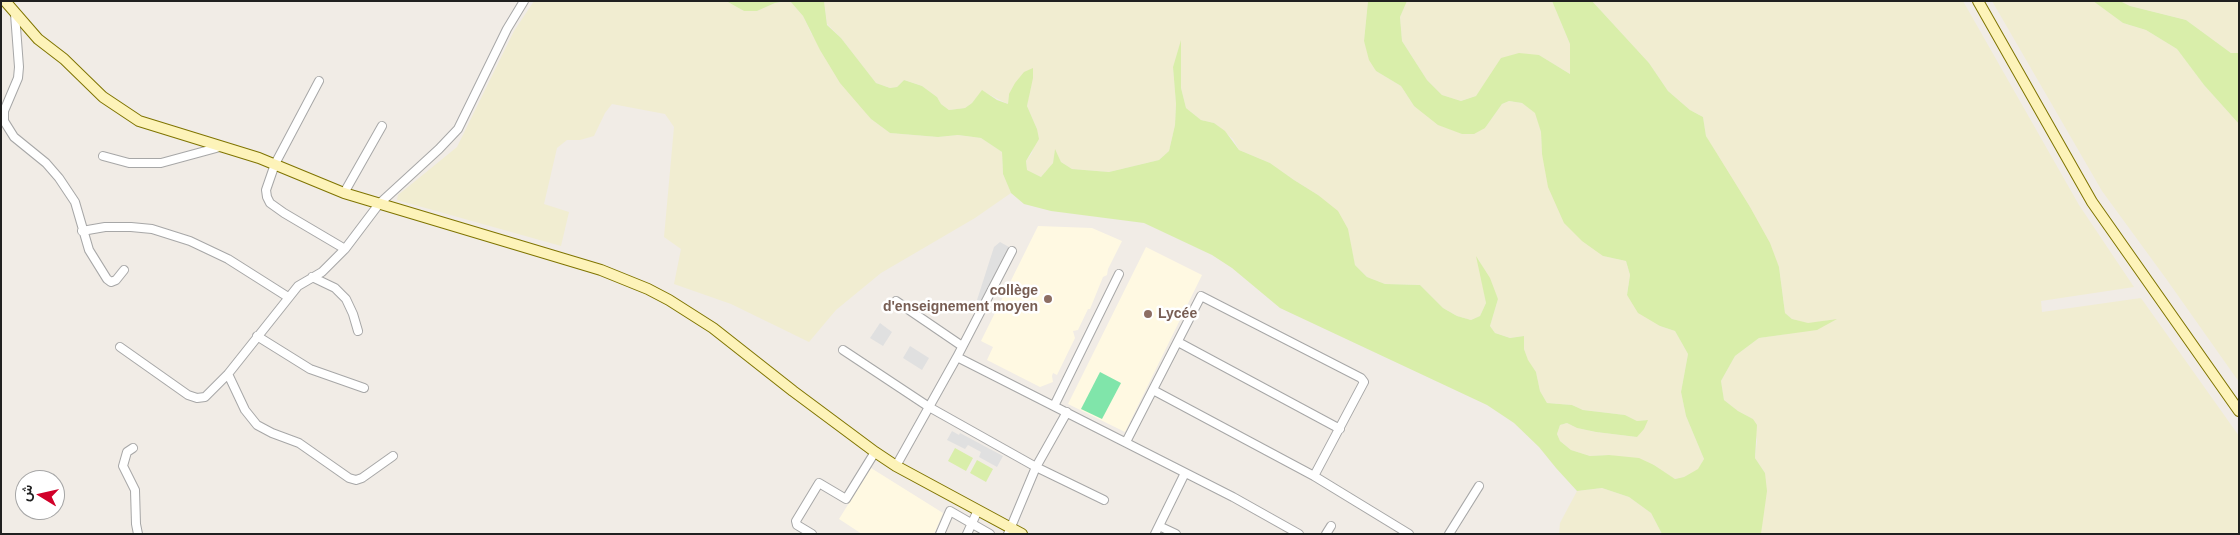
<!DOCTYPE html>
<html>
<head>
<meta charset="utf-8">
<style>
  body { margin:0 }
  #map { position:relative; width:2240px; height:535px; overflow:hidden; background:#f1ece6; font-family:Helvetica,Vazirmatn,sans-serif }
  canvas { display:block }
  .frame { position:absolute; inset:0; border:2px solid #202020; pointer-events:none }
  .north { position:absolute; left:15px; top:470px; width:50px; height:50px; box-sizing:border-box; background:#fff; border:1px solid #a6a6a6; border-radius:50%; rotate:279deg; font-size:14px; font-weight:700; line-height:20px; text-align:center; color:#202020 }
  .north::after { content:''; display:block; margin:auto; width:18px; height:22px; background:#d10029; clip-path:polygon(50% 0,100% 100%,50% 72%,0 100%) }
</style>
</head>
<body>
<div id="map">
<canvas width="2240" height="535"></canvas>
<div class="frame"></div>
<div class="north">ش</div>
</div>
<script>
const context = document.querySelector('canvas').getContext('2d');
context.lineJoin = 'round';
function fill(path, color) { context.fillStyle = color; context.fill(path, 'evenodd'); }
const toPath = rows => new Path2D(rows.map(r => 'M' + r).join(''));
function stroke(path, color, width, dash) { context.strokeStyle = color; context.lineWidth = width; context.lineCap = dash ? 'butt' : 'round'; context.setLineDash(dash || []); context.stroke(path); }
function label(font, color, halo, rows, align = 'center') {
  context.font = font + ' Helvetica,sans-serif'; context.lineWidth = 5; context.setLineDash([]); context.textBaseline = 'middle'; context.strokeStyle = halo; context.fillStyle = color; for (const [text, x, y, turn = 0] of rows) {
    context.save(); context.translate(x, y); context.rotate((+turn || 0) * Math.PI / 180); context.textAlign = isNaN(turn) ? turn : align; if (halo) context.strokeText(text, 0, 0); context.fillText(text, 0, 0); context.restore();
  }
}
const education = toPath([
  [1038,226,1092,228,1122,241,1108,269,1107,275,1103,277,1090,309,1088,309,1078,330,1073,331,1075,338,1057,375,1053,373,1052,376,1053,382,1040,387,987,360,993,347,981,341],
  [1146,247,1202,275,1125,432,1068,404],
  [871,468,943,513,934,534,862,534,839,519]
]);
const farmland = toPath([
  [534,1,726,1,744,11,757,11,775,3,790,1,803,16,811,33,871,119,890,133,938,137,958,135,981,138,1002,152,1003,174,1011,193,975,218,881,273,836,310,809,342,731,304,674,284,681,249,664,237,674,127,665,114,612,104,605,113,594,136,580,140,567,140,557,148,544,204,569,212,561,246,397,200,398,195,457,147,514,31],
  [824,1,1368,1,1364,41,1376,71,1401,86,1414,106,1485,128,1502,104,1509,101,1522,103,1536,113,1541,132,1542,154,1603,256,1626,261,1630,275,1627,295,1660,326,1675,331,1688,354,1681,392,1686,416,1704,459,1699,469,1684,477,1674,479,1654,465,1609,455,1590,456,1571,450,1560,441,1557,434,1560,425,1567,423,1577,428,1596,432,1637,437,1647,420,1637,421,1625,415,1583,410,1572,405,1547,403,1540,391,1536,372,1528,361,1524,349,1524,336,1510,338,1495,333,1490,326,1498,299,1478,258,1486,303,1480,316,1471,320,1457,316,1443,308,1420,285,1385,284,1367,277,1355,265,1352,252,1318,195,1294,180,1270,163,1239,150,1233,139,1214,123,1201,120,1186,108,1181,88,1181,41,1173,67,1176,104,1175,125,1169,151,1159,160,1109,172,1072,169,1061,162,1055,150,1053,163,1041,177,1027,170,1026,161,1032,153,1037,129,1027,106,1029,93,1009,94,1008,104,982,91,972,103,965,108,949,110,941,104,937,97,922,86,904,80,897,87,890,88,876,83,841,38,827,24],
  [1407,1,1552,1,1570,44,1570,74,1539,55,1489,78,1476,96,1461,101,1442,95,1427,80,1402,41,1400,17],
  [1592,1,1963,1,2079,205,2134,287,2041,301,2042,312,2141,298,2239,436,2239,534,1761,534,1765,473,1755,458,1757,441,1753,419,1738,411,1724,400,1721,381,1735,356,1759,338,1786,334,1835,319,1808,324,1792,319,1785,313,1779,267,1706,136,1703,117,1690,110,1668,91,1649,63],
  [1992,1,2093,1,2123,23,2146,30,2177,49,2204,85,2239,124,2239,382,2167,280,2102,191],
  [2120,1,2239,1,2239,53,2231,53,2186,20,2130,6],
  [1602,488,1629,497,1651,513,1662,534,1559,534,1560,523,1577,491]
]);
const grass = toPath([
  [726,1,787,1,775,3,757,11,744,11],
  [790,1,824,1,827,25,841,38,876,83,890,88,897,87,904,80,922,86,937,97,941,104,949,110,965,108,972,103,982,90,997,100,1008,104,1009,94,1015,83,1024,72,1033,68,1033,78,1027,106,1037,129,1039,139,1026,161,1027,170,1041,177,1053,163,1055,149,1061,162,1072,169,1109,172,1159,160,1169,151,1175,125,1176,104,1173,67,1181,40,1181,88,1186,108,1201,120,1214,123,1225,131,1239,150,1270,163,1294,180,1318,195,1338,211,1348,229,1355,265,1367,277,1385,284,1420,285,1443,308,1457,316,1471,320,1480,316,1486,303,1476,256,1490,278,1498,299,1490,326,1495,333,1510,338,1524,336,1524,349,1528,360,1536,372,1540,391,1547,403,1572,405,1583,410,1625,415,1637,421,1648,420,1644,429,1637,437,1596,432,1577,428,1567,423,1560,425,1557,434,1560,441,1571,450,1590,456,1609,455,1639,458,1654,465,1675,479,1684,477,1698,469,1704,459,1686,416,1681,392,1688,354,1675,331,1660,326,1638,313,1627,295,1630,275,1626,261,1603,256,1582,241,1564,223,1548,187,1542,154,1541,132,1535,113,1522,103,1509,101,1502,104,1485,128,1474,134,1462,134,1438,125,1414,106,1401,86,1376,71,1369,60,1364,41,1368,1,1407,1,1400,17,1402,41,1427,80,1442,95,1461,101,1476,96,1501,58,1519,53,1539,55,1570,74,1570,44,1552,1,1592,1,1649,63,1668,91,1690,110,1703,117,1706,136,1750,207,1770,243,1779,267,1785,313,1792,319,1808,323,1837,319,1817,330,1759,338,1735,356,1721,381,1724,400,1738,411,1753,419,1757,425,1755,458,1765,473,1767,491,1761,534,1662,534,1651,513,1629,497,1602,488,1577,491,1556,468,1539,447,1514,423,1487,405,1280,308,1232,268,1212,255,1144,223,1051,211,1024,204,1011,193,1003,174,1002,152,981,138,958,135,938,137,890,133,871,119,840,83,820,50,803,16],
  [2093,1,2120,1,2130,6,2186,20,2231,53,2239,53,2239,124,2204,85,2177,49,2146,30,2123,23],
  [955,448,973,458,966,471,948,461],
  [977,460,993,469,986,482,970,473]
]);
const pitch = toPath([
  [1100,372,1121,383,1102,419,1081,409]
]);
const parking = toPath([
  [1000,242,1009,247,981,302,977,300,994,247],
  [880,323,892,332,883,346,870,338],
  [910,346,929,358,922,370,903,358],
  [952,431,959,435,960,433,1003,456,997,467,979,457,981,452,968,445,965,449,947,440]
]);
const street = toPath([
  [15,14,19,67,18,78,4,111,4,121,14,137,46,163,59,178,75,202,89,250,107,279,111,282,116,280,124,270],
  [319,81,275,164,266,190,267,197,270,203,284,213,345,249],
  [103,156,129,163,161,163,220,147],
  [344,193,382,126],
  [82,231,105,227,131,227,152,229,190,241,228,259,288,297],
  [312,277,335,288,346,299,353,314,358,331],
  [896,301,962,346],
  [257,336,310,369,364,388],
  [1178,342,1340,429],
  [120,347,188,395,197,398,205,397,228,374,298,286,322,272,345,249,379,204,439,149,458,129,507,29,524,1],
  [843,350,929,407,1036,467,1104,500],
  [957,357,1012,251],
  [228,374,245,410,257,425,272,433,299,443,349,478,356,480,362,478,393,456],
  [1153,390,1314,476,1409,534],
  [1054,406,1119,274],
  [1126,442,1201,296,1361,378,1364,382,1314,476],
  [133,448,127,452,123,466,135,490,136,524,138,534],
  [896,466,957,357,1233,497,1299,534],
  [1159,526,1176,534],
  [812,534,797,525,796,521,819,483,846,499,875,452],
  [940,534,950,511,990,534],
  [967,534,978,510],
  [1008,534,1036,467,1067,412],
  [1155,534,1185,473],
  [1326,534,1331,526],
  [1449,534,1479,486]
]);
const secondary = toPath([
  [5,1,38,39,64,59,103,97,139,121,259,158,344,193,601,270,648,289,669,300,713,328,793,391,875,452,896,466,1022,534],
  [1978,1,2092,202,2239,411]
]);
const markers = [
  [1048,299,5,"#8d6e63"],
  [1148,314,5,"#8d6e63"]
];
const educationNames = [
  ["collège",1038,291],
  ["d'enseignement moyen",1038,307],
  ["Lycée",1158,314,"left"]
];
fill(education, '#fff9e2');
fill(farmland, '#f1edd1');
fill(grass, '#d9eeaa');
fill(pitch, '#80e5aa');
fill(parking, '#e0e0e0');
stroke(street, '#a7a7a7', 10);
stroke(secondary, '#7f7400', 12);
stroke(street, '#fff', 8);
stroke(secondary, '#fdf3b9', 10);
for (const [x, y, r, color] of markers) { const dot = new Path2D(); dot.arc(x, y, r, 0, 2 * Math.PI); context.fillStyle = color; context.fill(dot); stroke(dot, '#fff', 2); }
label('bold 14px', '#785e54', '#fff', educationNames, 'right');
</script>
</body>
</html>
